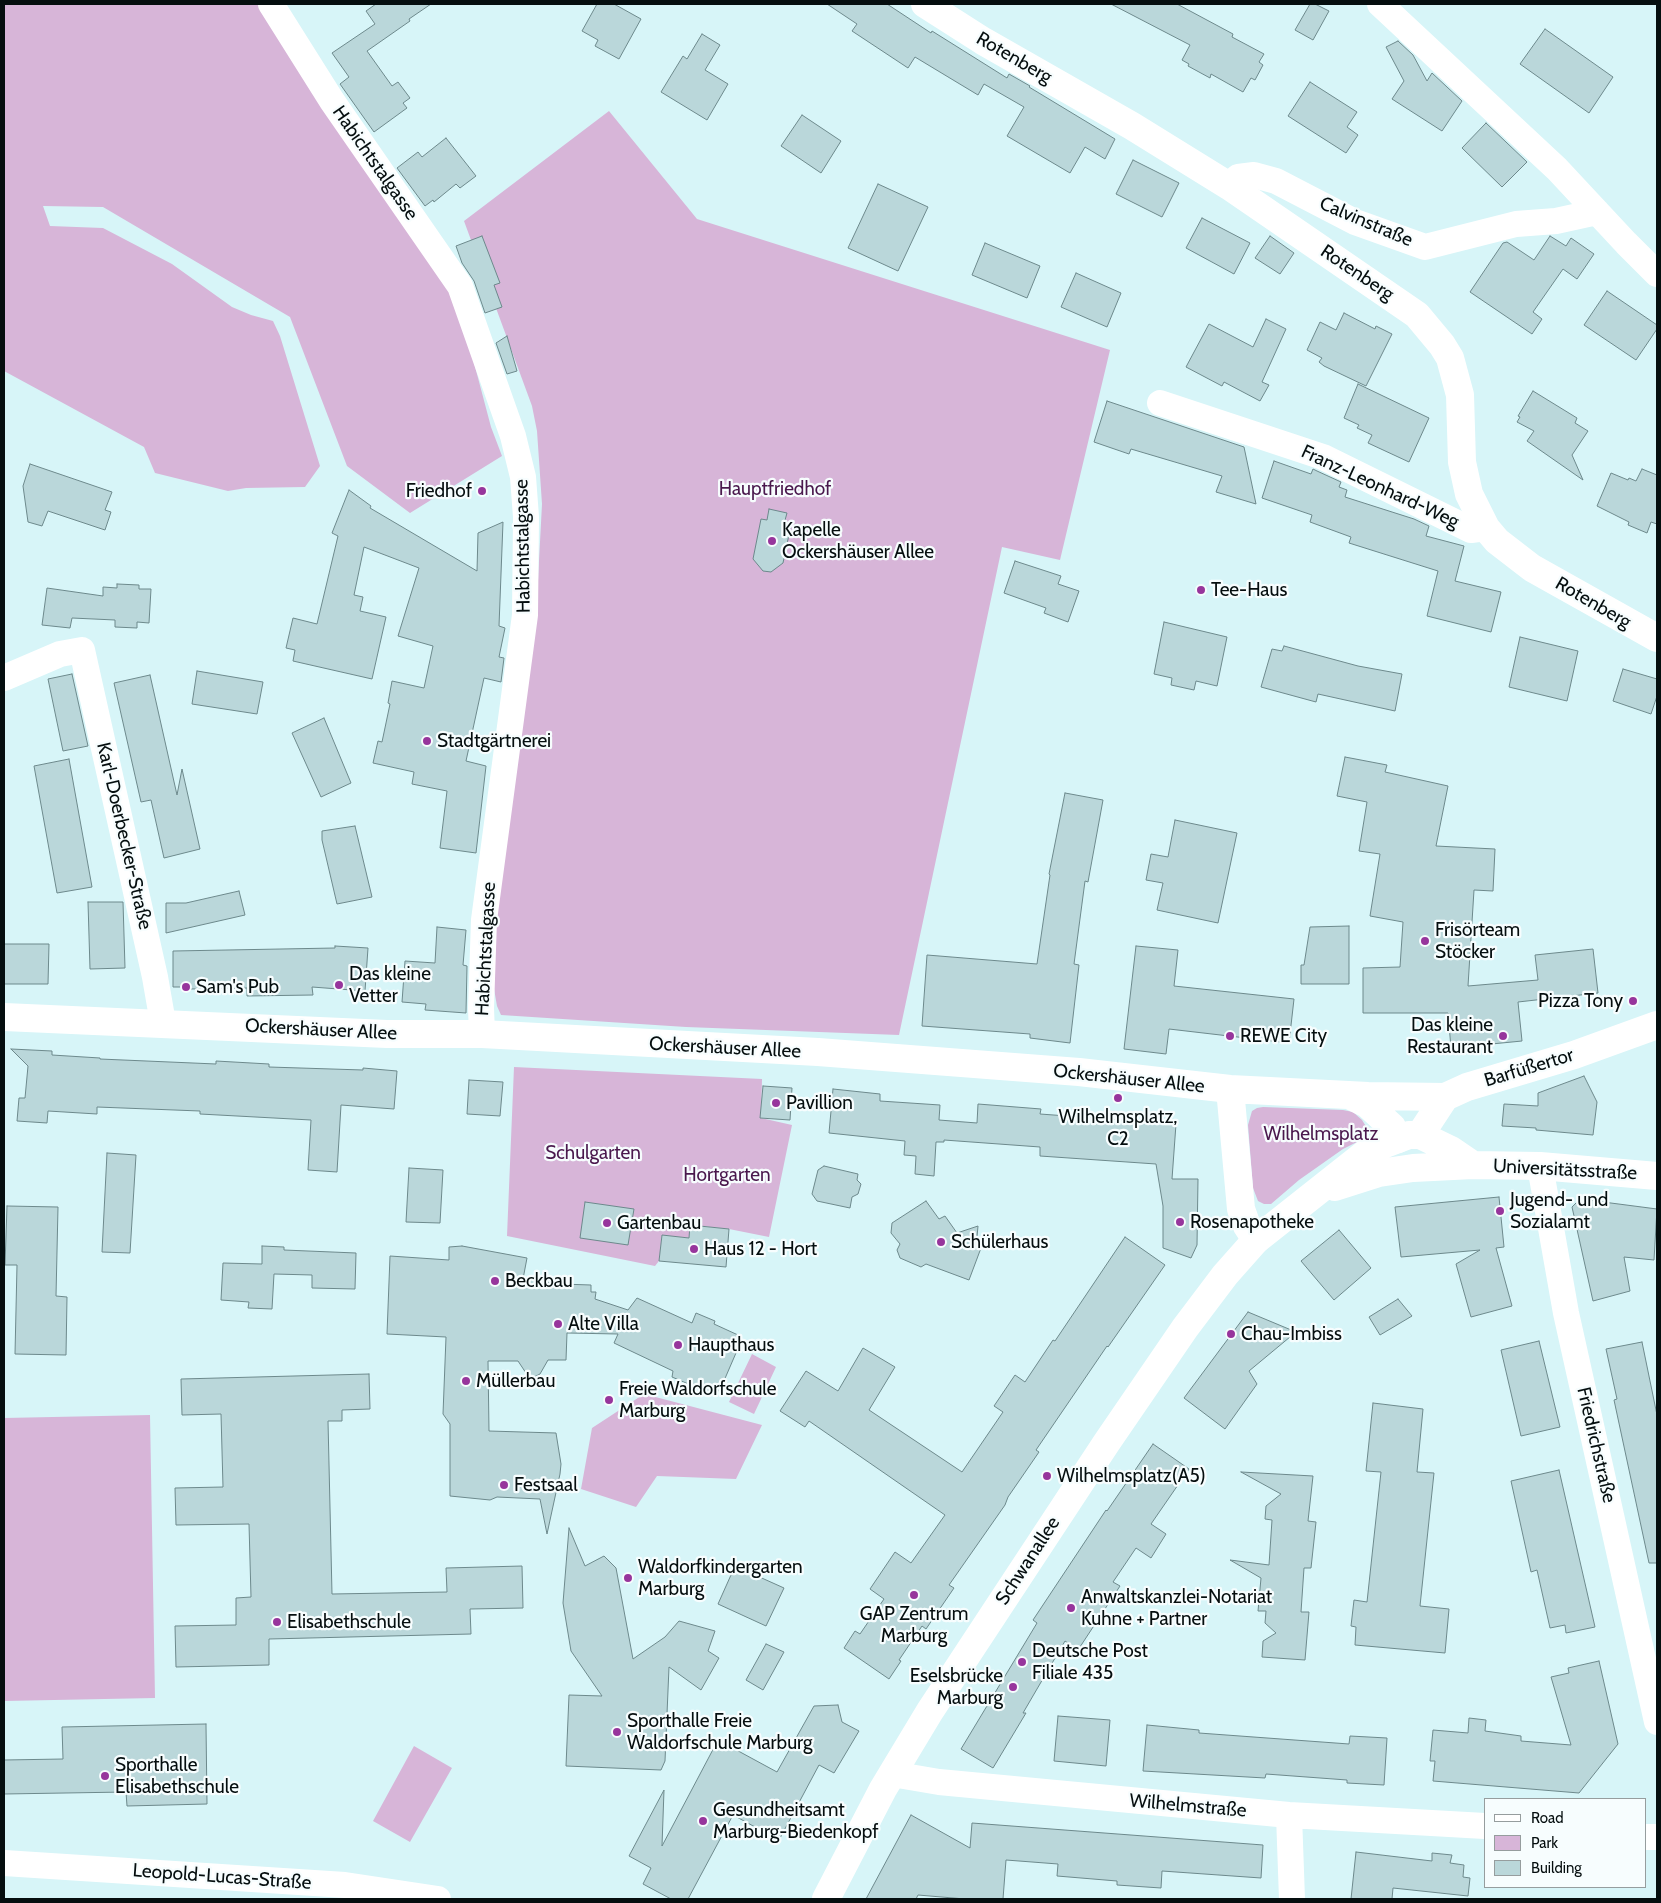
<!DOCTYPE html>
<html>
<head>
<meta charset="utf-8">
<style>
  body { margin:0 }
  #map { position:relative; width:1661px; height:1903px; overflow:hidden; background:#d7f5f8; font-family:Cabin,sans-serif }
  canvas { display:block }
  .frame { position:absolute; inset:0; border:5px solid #050e0f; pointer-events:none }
  .legend { position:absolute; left:1484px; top:1798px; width:162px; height:90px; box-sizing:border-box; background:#f7fdfe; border:1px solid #969d9e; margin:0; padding:6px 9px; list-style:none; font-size:15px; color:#050e0f }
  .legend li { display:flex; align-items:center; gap:10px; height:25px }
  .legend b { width:25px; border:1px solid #969d9e }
</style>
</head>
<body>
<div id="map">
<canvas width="1661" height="1903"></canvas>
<div class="frame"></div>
<ul class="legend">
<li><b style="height:6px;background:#fff"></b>Road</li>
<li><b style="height:14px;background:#d7b5d8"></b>Park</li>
<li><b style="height:14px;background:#bad7da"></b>Building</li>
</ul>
</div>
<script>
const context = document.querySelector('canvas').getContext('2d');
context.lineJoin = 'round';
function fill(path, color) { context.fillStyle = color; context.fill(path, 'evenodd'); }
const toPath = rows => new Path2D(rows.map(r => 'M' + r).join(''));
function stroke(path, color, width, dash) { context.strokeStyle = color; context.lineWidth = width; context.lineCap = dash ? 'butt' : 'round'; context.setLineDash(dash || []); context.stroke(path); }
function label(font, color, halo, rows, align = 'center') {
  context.font = font + ' Cabin,sans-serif'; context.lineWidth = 4.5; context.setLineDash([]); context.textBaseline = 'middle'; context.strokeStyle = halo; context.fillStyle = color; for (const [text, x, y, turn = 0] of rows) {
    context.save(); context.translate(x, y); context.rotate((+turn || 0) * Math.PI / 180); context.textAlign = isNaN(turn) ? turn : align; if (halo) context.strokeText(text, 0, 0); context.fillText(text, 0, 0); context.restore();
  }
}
const green = toPath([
  [4,4,257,4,341,135,455,291,491,427,502,456,410,513,347,466,290,317,103,207,43,206,50,226,103,228,172,264,232,307,251,315,273,321,280,336,320,466,305,487,246,488,228,491,155,473,144,447,4,371],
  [609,111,697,219,1110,350,1060,560,1002,547,899,1035,686,1027,501,1015,497,1006,490,966,536,618,542,504,537,431,532,406,464,221],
  [514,1067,762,1079,761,1118,792,1125,769,1237,729,1229,690,1225,689,1238,662,1236,659,1261,655,1266,507,1236],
  [1263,1107,1343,1110,1353,1112,1362,1120,1367,1128,1365,1138,1343,1149,1299,1180,1271,1204,1264,1204,1258,1201,1253,1188,1248,1125,1252,1111,1257,1108],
  [752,1354,776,1367,754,1414,729,1402],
  [644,1394,762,1425,736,1479,657,1476,636,1507,581,1489,592,1428],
  [150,1415,155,1698,4,1701,4,1418],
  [414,1746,452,1768,410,1842,373,1821]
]);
const building = toPath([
  [376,4,431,4,409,19,410,21,367,51,392,86,398,82,410,98,403,103,407,108,374,132,340,84,349,77,332,53,375,24,366,11,376,4],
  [597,4,614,4,641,19,619,59,595,46,598,40,582,31,597,4],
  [827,4,887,4,931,33,932,31,1007,78,1009,74,1030,86,1029,87,1115,139,1105,159,1085,147,1070,173,1007,136,1024,107,984,84,978,95,915,57,908,68,852,31,857,24,827,4],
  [1111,4,1177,4,1233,34,1232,37,1264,54,1259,62,1263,65,1255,80,1251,78,1243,92,1211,74,1210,78,1188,66,1189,64,1182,60,1190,45,1111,4],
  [1310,4,1315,4,1329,11,1313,40,1295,30,1310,4],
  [1545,29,1613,77,1589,113,1520,64,1545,29],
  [702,34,720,45,705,70,728,84,707,120,661,92,683,56,687,59,702,34],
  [1398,41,1413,55,1427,81,1432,73,1462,101,1442,131,1392,99,1404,81,1386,47,1398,41],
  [1310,82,1357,112,1347,127,1358,135,1346,153,1288,116,1310,82],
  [802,115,841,141,821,173,781,146,802,115],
  [1486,123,1527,162,1502,187,1462,148,1486,123],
  [446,138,476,176,460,188,456,184,434,202,433,200,425,206,397,168,418,152,422,157,446,138],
  [1133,160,1179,183,1162,217,1116,194,1133,160],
  [878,184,928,207,898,271,848,248,878,184],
  [1202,218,1250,243,1234,274,1186,248,1202,218],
  [482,236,500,283,494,285,502,307,485,313,474,281,462,263,456,246,482,236],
  [1270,236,1294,253,1280,274,1255,258,1270,236],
  [1550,236,1566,246,1571,238,1594,254,1577,279,1563,269,1533,312,1542,319,1532,334,1470,292,1503,243,1507,242,1534,260,1550,236],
  [985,243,1040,266,1027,298,972,275,985,243],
  [1076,273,1121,293,1107,327,1061,307,1076,273],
  [1607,291,1657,325,1657,329,1636,360,1584,325,1607,291],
  [1344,313,1375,329,1376,326,1392,334,1366,386,1324,366,1319,362,1322,358,1307,350,1320,322,1336,330,1344,313],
  [1266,319,1286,329,1262,382,1269,385,1260,401,1224,382,1222,386,1186,367,1209,324,1253,347,1266,319],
  [507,336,517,371,507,374,496,343,507,336],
  [1358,384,1429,418,1409,462,1368,443,1372,435,1357,428,1359,425,1344,418,1358,384],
  [1533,391,1577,418,1575,423,1588,431,1572,455,1583,480,1527,441,1534,431,1517,422,1520,417,1518,416,1533,391],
  [1107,401,1244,447,1256,504,1216,492,1222,476,1131,449,1129,454,1094,442,1107,401],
  [1274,461,1311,474,1313,469,1317,471,1341,482,1339,487,1347,490,1345,497,1414,519,1429,526,1426,536,1464,546,1455,581,1501,592,1491,632,1427,616,1438,571,1349,543,1351,537,1310,522,1312,515,1262,498,1274,461],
  [30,464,112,492,105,510,111,512,105,530,48,511,42,526,28,522,23,486,30,464],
  [1642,469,1657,475,1657,524,1651,522,1647,533,1628,525,1629,522,1597,506,1611,473,1628,480,1629,478,1636,481,1642,469],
  [349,490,371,506,370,508,477,571,478,533,503,522,499,626,505,628,499,657,504,658,501,682,484,678,466,761,486,766,476,853,440,848,447,791,412,784,414,772,373,763,378,741,382,742,390,704,388,703,392,681,424,688,433,646,398,636,419,568,364,547,354,595,363,597,360,611,386,617,372,679,293,661,295,650,286,648,293,618,317,624,338,536,332,533,349,490],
  [769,509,787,513,784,524,791,525,783,563,771,572,763,571,753,559,761,519,767,520,769,509],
  [1015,561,1061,576,1058,584,1079,591,1068,622,1044,613,1046,608,1004,593,1015,561],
  [117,584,139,585,139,589,151,589,149,623,137,622,137,628,115,627,115,620,72,618,70,628,42,625,47,588,103,596,103,587,117,588,117,584],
  [1164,622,1227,637,1217,686,1196,681,1194,690,1171,685,1172,678,1154,674,1164,622],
  [1520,637,1578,651,1567,701,1509,687,1520,637],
  [1284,646,1358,666,1402,674,1395,711,1318,694,1316,702,1261,687,1272,649,1282,651,1284,646],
  [1623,669,1657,679,1657,696,1651,714,1613,701,1623,669],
  [197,671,263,682,257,714,192,704,197,671],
  [72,674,88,746,63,751,48,679,72,674],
  [150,675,177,795,182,769,200,849,164,858,151,800,141,802,114,683,150,675],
  [324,718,351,783,321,797,292,733,324,718],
  [1345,757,1387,765,1385,772,1448,786,1436,846,1495,849,1493,891,1474,890,1468,986,1538,980,1535,955,1593,949,1598,993,1518,1002,1522,1041,1451,1048,1448,1013,1363,1013,1363,968,1400,967,1403,922,1370,916,1380,854,1359,851,1367,802,1337,796,1345,757],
  [69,759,92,887,57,893,34,766,69,759],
  [1065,793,1103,800,1088,882,1085,881,1074,964,1079,965,1070,1043,1030,1038,1030,1034,922,1026,927,955,1037,964,1050,875,1049,874,1065,793],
  [1175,820,1237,833,1218,923,1157,910,1163,883,1146,880,1151,854,1168,857,1175,820],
  [355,826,372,897,337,904,322,840,322,831,355,826],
  [239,891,245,915,166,933,166,903,186,903,239,891],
  [88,902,123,902,125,968,90,969,88,902],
  [1349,926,1349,984,1301,984,1301,965,1304,965,1310,927,1349,926],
  [437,927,466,930,463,965,467,966,466,1013,425,1010,426,1004,402,1002,405,961,435,963,437,927],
  [4,944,49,944,48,984,4,984,4,944],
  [335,946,368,948,365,991,312,987,313,995,247,996,247,988,190,989,190,987,173,987,173,951,335,948,335,946],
  [1136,946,1178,950,1174,986,1294,999,1289,1043,1169,1029,1166,1054,1124,1049,1136,946],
  [11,1049,52,1051,52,1055,100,1058,100,1059,216,1064,216,1061,269,1064,269,1067,363,1070,363,1068,397,1071,394,1109,341,1105,337,1172,308,1170,311,1120,200,1114,200,1111,97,1107,97,1114,48,1111,47,1123,17,1121,19,1098,25,1098,28,1066,11,1049],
  [1584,1076,1597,1102,1593,1135,1536,1130,1536,1128,1502,1126,1504,1104,1538,1106,1538,1093,1584,1076],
  [469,1080,503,1082,500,1116,467,1114,469,1080],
  [763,1086,792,1088,790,1120,760,1118,763,1086],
  [833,1089,880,1094,880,1101,940,1105,939,1120,977,1123,978,1104,1041,1109,1040,1114,1176,1124,1172,1179,1198,1179,1197,1245,1191,1258,1163,1248,1163,1206,1156,1164,1040,1156,1040,1147,944,1140,944,1142,936,1142,934,1176,915,1174,916,1156,904,1155,905,1141,829,1133,833,1089],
  [107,1153,136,1155,130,1253,102,1252,107,1153],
  [824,1166,858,1174,857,1180,861,1184,858,1194,852,1197,850,1208,817,1201,812,1194,818,1170,824,1166],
  [409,1168,443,1170,440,1223,406,1222,409,1168],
  [1499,1197,1504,1247,1496,1248,1512,1306,1471,1317,1456,1264,1480,1250,1401,1257,1395,1207,1499,1197],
  [1580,1199,1657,1209,1654,1260,1624,1257,1630,1291,1593,1301,1572,1207,1580,1199],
  [926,1201,939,1219,945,1216,957,1233,978,1226,977,1237,984,1240,969,1280,926,1264,921,1267,900,1258,897,1250,900,1244,891,1233,892,1223,926,1201],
  [585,1202,634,1209,628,1245,580,1238,585,1202],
  [7,1206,58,1207,56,1296,67,1297,66,1355,15,1354,17,1265,5,1265,7,1206],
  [690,1225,729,1229,726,1267,659,1261,662,1235,689,1238,690,1225],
  [1339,1230,1371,1268,1334,1300,1301,1261,1339,1230],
  [1125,1237,1165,1265,1108,1347,1107,1346,1036,1450,1039,1452,1008,1497,1005,1505,949,1585,954,1588,926,1629,922,1626,899,1660,901,1661,889,1679,844,1648,855,1631,860,1634,884,1599,870,1589,895,1552,911,1563,945,1515,809,1421,805,1427,780,1411,806,1371,838,1391,863,1348,895,1367,869,1410,962,1472,1003,1412,994,1406,1015,1375,1025,1382,1053,1340,1055,1341,1125,1237],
  [262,1246,284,1247,284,1250,356,1253,355,1289,312,1288,312,1275,274,1274,272,1309,248,1308,249,1302,221,1300,223,1263,262,1264,262,1246],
  [462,1246,527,1258,523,1279,561,1284,591,1285,591,1292,596,1292,595,1299,628,1310,637,1298,692,1323,696,1313,715,1321,714,1324,738,1335,739,1346,720,1390,712,1394,672,1377,673,1371,614,1343,618,1334,567,1333,566,1360,548,1360,540,1374,534,1377,526,1373,518,1361,488,1361,489,1431,556,1433,561,1464,560,1474,547,1534,540,1499,497,1497,490,1500,450,1496,450,1424,443,1414,446,1337,387,1334,390,1256,449,1260,449,1247,462,1246],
  [1398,1299,1412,1316,1380,1335,1369,1317,1398,1299],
  [1248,1312,1296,1332,1249,1371,1257,1384,1225,1429,1184,1398,1248,1312],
  [1539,1341,1560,1427,1521,1436,1501,1350,1539,1341],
  [1642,1342,1657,1415,1657,1563,1649,1563,1614,1400,1617,1399,1606,1349,1642,1342],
  [369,1374,370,1409,342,1410,342,1421,328,1421,332,1594,447,1592,446,1568,522,1566,523,1608,470,1609,471,1634,269,1639,269,1665,176,1667,175,1626,236,1625,236,1598,251,1597,249,1524,176,1525,175,1488,223,1487,221,1414,182,1415,181,1379,369,1374],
  [1373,1403,1423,1409,1417,1472,1434,1473,1420,1606,1449,1609,1445,1653,1355,1645,1356,1627,1351,1626,1354,1600,1367,1602,1381,1472,1366,1471,1373,1403],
  [1153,1444,1189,1469,1151,1524,1166,1534,1151,1558,1136,1548,1113,1582,1120,1586,1078,1650,1065,1641,1023,1713,1026,1713,993,1768,961,1749,1037,1623,1033,1620,1106,1510,1107,1511,1153,1444],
  [1559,1470,1595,1627,1566,1633,1565,1625,1550,1628,1537,1570,1531,1572,1511,1481,1559,1470],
  [1241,1472,1313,1476,1308,1521,1316,1522,1311,1568,1304,1568,1301,1612,1309,1612,1305,1660,1262,1657,1263,1641,1276,1633,1265,1623,1266,1611,1258,1611,1261,1578,1230,1560,1269,1565,1272,1520,1265,1519,1266,1506,1281,1494,1241,1472],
  [569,1528,585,1566,604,1556,616,1568,633,1659,665,1637,679,1621,715,1631,708,1651,719,1658,701,1690,669,1667,665,1761,661,1770,566,1766,569,1695,602,1696,571,1651,563,1603,569,1528],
  [735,1566,784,1588,766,1626,718,1604,735,1566],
  [766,1644,784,1652,763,1690,746,1680,766,1644],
  [1599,1661,1618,1744,1579,1793,1433,1781,1435,1761,1430,1761,1433,1730,1468,1733,1469,1718,1486,1720,1485,1731,1521,1736,1521,1741,1571,1745,1551,1677,1569,1673,1568,1668,1599,1661],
  [838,1705,842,1722,859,1731,834,1773,819,1765,779,1840,733,1815,688,1899,671,1899,643,1884,651,1868,629,1856,664,1790,662,1846,718,1740,777,1772,814,1706,838,1705],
  [1058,1716,1110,1720,1106,1766,1054,1761,1058,1716],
  [206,1724,207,1804,127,1806,126,1792,4,1794,4,1760,63,1759,62,1727,206,1724],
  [1147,1725,1199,1730,1199,1733,1349,1744,1350,1736,1387,1738,1384,1785,1347,1783,1347,1780,1266,1774,1265,1778,1143,1771,1147,1725],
  [911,1815,970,1848,972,1823,1263,1845,1261,1878,1162,1871,1161,1888,1117,1885,1117,1881,1057,1876,1058,1864,1006,1860,1003,1899,965,1899,918,1895,916,1899,866,1899,911,1815],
  [1356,1852,1432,1861,1432,1853,1452,1855,1450,1863,1464,1865,1463,1877,1470,1878,1468,1896,1393,1888,1392,1899,1351,1899,1356,1852]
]);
const minor = toPath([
  [271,4,332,101,460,286,513,436,523,477,526,517,525,615,484,920,481,1008,482,1034],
  [1380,4,1557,169,1626,243,1657,274],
  [1229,186,1238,177,1254,175,1276,181,1355,222,1425,247,1516,224,1556,221,1597,212],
  [1160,403,1323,457,1471,530,1486,528],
  [4,678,60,654,82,650,155,977,163,1023],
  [1540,1166,1566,1313,1657,1722],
  [892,1774,939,1782,1289,1815,1485,1826],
  [1289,1815,1292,1899],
  [1645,1837,1657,1837],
  [4,1863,345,1885,438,1899]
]);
const tertiary = toPath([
  [925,4,983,41,1132,126,1229,186,1417,315,1442,345,1450,358,1460,395,1462,462,1469,494,1486,528,1497,541,1532,568,1657,638],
  [4,1017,387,1034,482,1034,818,1052,1079,1072,1230,1089,1368,1096,1445,1097],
  [1230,1089,1241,1209,1247,1226,1256,1240],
  [1349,1095,1367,1104,1378,1114,1392,1127,1398,1139],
  [1420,1135,1445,1097,1467,1087,1574,1055,1657,1025]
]);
const secondary = toPath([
  [1335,1187,1379,1173,1413,1168,1473,1165,1540,1166,1657,1176],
  [826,1899,883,1789,930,1711,1107,1442,1185,1328,1225,1275,1256,1240,1366,1153,1380,1146,1409,1135,1420,1135,1451,1150,1473,1165]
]);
const markers = [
  [482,491,5,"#97359c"],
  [772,541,5,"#97359c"],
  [1201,590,5,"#97359c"],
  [427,741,5,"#97359c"],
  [1425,941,5,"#97359c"],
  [339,985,5,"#97359c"],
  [186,987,5,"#97359c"],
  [1633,1001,5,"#97359c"],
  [1230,1036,5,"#97359c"],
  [1503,1036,5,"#97359c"],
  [1118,1098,5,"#97359c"],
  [776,1103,5,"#97359c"],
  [1500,1211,5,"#97359c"],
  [1180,1222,5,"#97359c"],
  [607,1223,5,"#97359c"],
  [941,1242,5,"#97359c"],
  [694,1249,5,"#97359c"],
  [495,1281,5,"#97359c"],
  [558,1324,5,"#97359c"],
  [1231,1334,5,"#97359c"],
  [678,1345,5,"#97359c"],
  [466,1381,5,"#97359c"],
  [609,1400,5,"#97359c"],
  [1047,1476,5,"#97359c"],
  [504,1485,5,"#97359c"],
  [628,1578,5,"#97359c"],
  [914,1595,5,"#97359c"],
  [1071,1608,5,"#97359c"],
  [277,1622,5,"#97359c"],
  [1022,1662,5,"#97359c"],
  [1013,1687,5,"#97359c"],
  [617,1732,5,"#97359c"],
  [105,1776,5,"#97359c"],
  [703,1821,5,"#97359c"]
];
const streetNames = [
  ["Rotenberg",1014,58,30],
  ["Habichtstalgasse",375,163,55],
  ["Calvinstraße",1366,222,23],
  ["Rotenberg",1357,273,34],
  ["Franz-Leonhard-Weg",1380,487,25],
  ["Habichtstalgasse",523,546,-91],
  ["Rotenberg",1593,603,30],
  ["Karl-Doerbecker-Straße",124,836,77],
  ["Habichtstalgasse",486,949,-87],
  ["Ockershäuser Allee",321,1030,3],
  ["Ockershäuser Allee",725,1048,3],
  ["Barfüßertor",1529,1068,-17],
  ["Ockershäuser Allee",1129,1079,6],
  ["Universitätsstraße",1565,1170,3],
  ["Friedrichstraße",1596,1445,77],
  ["Schwanallee",1028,1561,-57],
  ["Wilhelmstraße",1188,1806,5],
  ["Leopold-Lucas-Straße",222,1877,4]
];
const parkNames = [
  ["Hauptfriedhof",775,489],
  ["Wilhelmsplatz",1321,1134],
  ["Schulgarten",593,1153],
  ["Hortgarten",727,1175]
];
const poiNames = [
  ["Friedhof",472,491,"right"],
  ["Kapelle",782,530],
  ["Ockershäuser Allee",782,552],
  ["Tee-Haus",1211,590],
  ["Stadtgärtnerei",437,741],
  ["Frisörteam",1435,930],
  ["Stöcker",1435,952],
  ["Das kleine",349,974],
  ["Vetter",349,996],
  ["Sam's Pub",196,987],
  ["Pizza Tony",1623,1001,"right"],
  ["Das kleine",1493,1025,"right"],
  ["Restaurant",1493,1047,"right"],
  ["REWE City",1240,1036],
  ["Pavillion",786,1103],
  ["Wilhelmsplatz,",1118,1117,"center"],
  ["C2",1118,1139,"center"],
  ["Jugend- und",1510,1200],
  ["Sozialamt",1510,1222],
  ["Rosenapotheke",1190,1222],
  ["Gartenbau",617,1223],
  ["Schülerhaus",951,1242],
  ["Haus 12 - Hort",704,1249],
  ["Beckbau",505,1281],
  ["Alte Villa",568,1324],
  ["Chau-Imbiss",1241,1334],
  ["Haupthaus",688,1345],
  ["Müllerbau",476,1381],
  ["Freie Waldorfschule",619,1389],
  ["Marburg",619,1411],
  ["Wilhelmsplatz(A5)",1057,1476],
  ["Festsaal",514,1485],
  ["Waldorfkindergarten",638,1567],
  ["Marburg",638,1589],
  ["Anwaltskanzlei-Notariat",1081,1597],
  ["Kuhne + Partner",1081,1619],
  ["GAP Zentrum",914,1614,"center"],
  ["Marburg",914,1636,"center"],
  ["Elisabethschule",287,1622],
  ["Deutsche Post",1032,1651],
  ["Filiale 435",1032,1673],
  ["Eselsbrücke",1003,1676,"right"],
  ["Marburg",1003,1698,"right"],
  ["Sporthalle Freie",627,1721],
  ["Waldorfschule Marburg",627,1743],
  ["Sporthalle",115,1765],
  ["Elisabethschule",115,1787],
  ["Gesundheitsamt",713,1810],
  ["Marburg-Biedenkopf",713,1832]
];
fill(green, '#d7b5d8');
fill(building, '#bad7da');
stroke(building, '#6d898c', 1);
stroke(minor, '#fff', 26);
stroke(tertiary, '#fff', 28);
stroke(secondary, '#fff', 28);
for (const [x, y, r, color] of markers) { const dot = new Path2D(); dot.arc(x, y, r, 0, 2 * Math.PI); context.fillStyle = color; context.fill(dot); stroke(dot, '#f7fdfe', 2); }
label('19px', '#050e0f', '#f7fdfe', streetNames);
label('19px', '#4a184d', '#f7fdfe', parkNames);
label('19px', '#050e0f', '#f7fdfe', poiNames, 'left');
</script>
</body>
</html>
